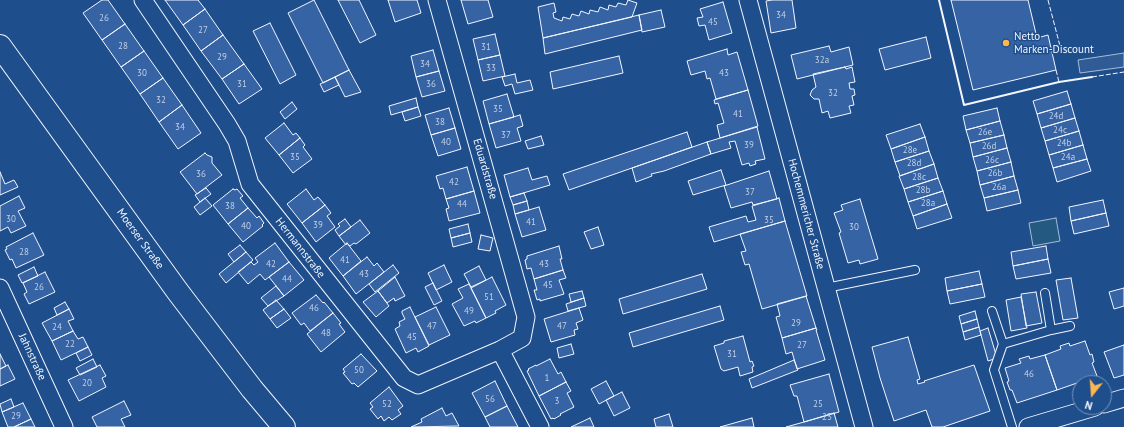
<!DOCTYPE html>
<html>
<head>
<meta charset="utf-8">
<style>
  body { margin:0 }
  #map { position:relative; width:1124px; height:427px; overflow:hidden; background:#1f4e8c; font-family:"PT Sans",sans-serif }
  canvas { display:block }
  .north { position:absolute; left:1072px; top:375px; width:40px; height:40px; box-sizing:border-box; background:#1f4e8c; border:1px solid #7391ba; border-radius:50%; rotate:197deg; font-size:11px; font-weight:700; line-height:16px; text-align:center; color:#f2f6ff }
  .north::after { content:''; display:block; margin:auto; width:14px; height:18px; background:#ffb74d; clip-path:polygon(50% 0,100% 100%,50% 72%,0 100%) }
</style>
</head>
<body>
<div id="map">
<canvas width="1124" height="427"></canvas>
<div class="north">N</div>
</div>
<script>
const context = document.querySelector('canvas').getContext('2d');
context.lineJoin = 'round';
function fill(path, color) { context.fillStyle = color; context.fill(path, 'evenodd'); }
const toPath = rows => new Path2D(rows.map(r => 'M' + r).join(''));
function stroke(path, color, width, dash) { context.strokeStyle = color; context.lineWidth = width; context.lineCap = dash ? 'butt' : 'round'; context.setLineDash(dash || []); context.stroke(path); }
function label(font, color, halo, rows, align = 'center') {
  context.font = font + ' "PT Sans",sans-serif'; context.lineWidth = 3; context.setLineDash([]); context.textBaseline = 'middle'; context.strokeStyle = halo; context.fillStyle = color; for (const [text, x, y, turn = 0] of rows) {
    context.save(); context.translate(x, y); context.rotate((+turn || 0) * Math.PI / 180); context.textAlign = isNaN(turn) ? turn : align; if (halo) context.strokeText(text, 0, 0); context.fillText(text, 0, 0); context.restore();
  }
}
const green = toPath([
  [1056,218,1060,241,1033,246,1029,223,1056,218]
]);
const parking = toPath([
  [1124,53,1124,67,1080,73,1078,60,1124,53]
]);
const building = toPath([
  [102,0,108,0,125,24,102,40,83,13,102,0],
  [165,0,198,0,205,9,183,25,165,0],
  [314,0,349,70,323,83,288,13,314,0],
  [338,0,359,0,376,35,360,43,338,0],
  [388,0,417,0,421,13,395,22,388,0],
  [461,0,488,0,493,17,468,24,461,0],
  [628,0,637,3,632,17,543,38,538,7,554,3,556,12,553,13,554,18,562,21,563,17,570,19,572,14,579,16,581,11,589,14,590,10,598,12,600,7,608,10,609,5,616,7,618,3,626,5,628,0],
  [772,0,792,0,796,28,771,33,766,1,772,0],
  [951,0,1028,0,1037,38,1048,35,1056,70,973,90,951,0],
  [723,2,732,33,709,40,705,25,699,26,697,18,703,17,700,9,723,2],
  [205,9,223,35,201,51,183,25,205,9],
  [661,10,665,27,642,32,639,15,661,10],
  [639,15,642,30,545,54,543,38,639,15],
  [270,23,296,75,280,84,253,31,270,23],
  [125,24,144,51,121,67,102,40,125,24],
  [495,34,500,55,478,60,473,39,495,34],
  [223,35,244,64,222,79,201,51,223,35],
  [926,37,931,58,885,70,879,49,926,37],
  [829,46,831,52,849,47,853,65,797,79,791,55,829,46],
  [727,49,728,55,737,52,748,90,716,99,710,78,707,79,705,71,691,75,687,61,727,49],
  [433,50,439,71,416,77,411,56,433,50],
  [144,51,163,78,140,94,121,67,144,51],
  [500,55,505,76,483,81,478,60,500,55],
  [619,56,623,73,553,89,550,72,619,56],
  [244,64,262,89,239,104,222,79,244,64],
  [845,67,846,69,852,67,855,82,849,83,850,89,854,89,855,95,852,96,854,105,849,106,851,113,830,118,828,111,822,113,819,99,814,99,810,95,812,90,816,87,813,74,845,67],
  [349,70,361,92,345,97,335,77,349,70],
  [439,71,445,91,422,97,416,77,439,71],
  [515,74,517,83,530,80,533,90,515,94,512,84,505,86,502,77,515,74],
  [335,77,339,85,324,92,320,84,335,77],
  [163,78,182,105,159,122,140,94,163,78],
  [748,90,758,126,720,138,717,125,724,123,718,103,715,104,714,100,748,90],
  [1067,91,1071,104,1037,114,1033,101,1067,91],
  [507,94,514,117,489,124,483,101,507,94],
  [416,98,418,107,391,115,389,106,416,98],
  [292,102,297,109,285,119,280,112,292,102],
  [1071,104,1075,118,1041,128,1037,114,1071,104],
  [182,105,201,133,178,149,159,122,182,105],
  [418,107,421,116,405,121,402,112,418,107],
  [449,108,455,128,431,135,425,115,449,108],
  [997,108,1000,121,966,130,963,116,997,108],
  [520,115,523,126,517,128,521,141,496,148,489,124,520,115],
  [1075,118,1079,131,1045,141,1041,128,1075,118],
  [1000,121,1004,135,970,143,966,130,1000,121],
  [284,123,293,135,296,133,300,138,279,155,265,138,284,123],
  [920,124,925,137,891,149,886,135,920,124],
  [757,127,765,159,755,161,756,164,750,166,749,163,742,165,735,141,729,142,731,148,711,154,707,142,757,127],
  [455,128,461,149,438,156,431,135,455,128],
  [1079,131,1083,145,1049,155,1045,141,1079,131],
  [687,132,692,147,569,190,563,174,687,132],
  [1004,135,1007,148,973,157,970,143,1004,135],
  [541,136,544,145,528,149,525,141,541,136],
  [925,137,929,151,895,162,891,149,925,137],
  [300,138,305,145,303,147,312,159,293,173,279,155,300,138],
  [707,142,711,154,664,171,651,174,652,176,636,182,632,168,707,142],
  [1083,145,1087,159,1053,168,1049,155,1083,145],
  [1007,148,1011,162,977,171,973,157,1007,148],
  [929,151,934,164,900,176,895,162,929,151],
  [205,153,207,155,212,157,212,163,222,175,197,194,180,172,205,153],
  [1087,159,1091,171,1057,182,1053,168,1087,159],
  [1011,162,1014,176,980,185,977,171,1011,162],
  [934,164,938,178,904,189,899,176,934,164],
  [467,167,474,191,446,199,443,188,440,189,436,176,467,167],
  [528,168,532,180,547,176,550,185,510,197,504,175,528,168],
  [721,170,726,185,693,195,688,181,721,170],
  [769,171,777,199,753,205,752,202,731,208,724,186,769,171],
  [0,172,5,184,14,180,18,187,0,195,0,172],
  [1014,176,1018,190,984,198,980,185,1014,176],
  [938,178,943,191,908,202,904,189,938,178],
  [206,188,211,194,200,202,195,195,206,188],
  [233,189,235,190,237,189,243,196,240,198,248,208,228,224,213,205,233,189],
  [306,189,314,200,318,197,325,205,302,223,287,204,306,189],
  [1018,190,1021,203,987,211,984,198,1018,190],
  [474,191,480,213,449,221,446,209,449,208,446,199,474,191],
  [943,191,947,204,913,216,908,202,943,191],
  [524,193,527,201,513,205,510,197,524,193],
  [19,196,25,208,18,211,26,226,11,233,8,227,0,231,0,206,19,196],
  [205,198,212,206,200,215,194,207,205,198],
  [779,198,785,221,714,242,709,227,746,216,748,222,756,220,752,206,779,198],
  [860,199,878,259,860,264,859,260,848,263,839,233,841,232,834,213,843,210,841,205,860,199],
  [1103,200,1106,213,1071,221,1069,207,1103,200],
  [527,201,529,210,515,214,513,205,527,201],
  [947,204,952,218,917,229,913,216,947,204],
  [325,205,331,213,327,216,335,227,316,242,302,223,325,205],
  [539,207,546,230,522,237,515,214,539,207],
  [248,208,257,218,259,216,264,223,262,225,263,226,243,242,228,224,248,208],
  [1106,213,1109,226,1074,234,1071,221,1106,213],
  [345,219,351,227,339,236,335,230,340,226,338,224,345,219],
  [360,220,370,233,356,244,354,243,350,246,347,243,346,245,339,236,360,220],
  [785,221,807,296,762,309,749,264,745,265,741,252,746,251,740,234,785,221],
  [468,224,470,233,451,238,449,229,468,224],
  [598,227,604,245,591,249,584,232,598,227],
  [33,233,44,255,16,268,12,259,10,260,5,250,7,249,6,247,33,233],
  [470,233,472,242,453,247,451,238,470,233],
  [481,235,493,238,490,251,478,249,481,235],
  [275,243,289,262,265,280,260,274,248,284,238,272,251,262,254,265,258,262,255,258,275,243],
  [347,243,361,261,343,276,329,258,347,243],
  [240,245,246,252,234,262,228,254,240,245],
  [559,246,562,259,560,259,563,270,534,279,531,268,527,269,525,260,527,259,527,256,559,246],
  [1046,246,1048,259,1013,266,1011,252,1046,246],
  [246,252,253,260,226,283,219,274,246,252],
  [367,257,374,266,377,263,384,272,356,294,343,276,367,257],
  [1048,259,1051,273,1016,279,1013,266,1048,259],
  [289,262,304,280,284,296,269,277,289,262],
  [393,265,399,273,375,292,369,284,393,265],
  [444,265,452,282,436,290,428,273,444,265],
  [479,266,486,280,471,287,464,274,479,266],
  [34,267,38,276,22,283,18,275,34,267],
  [563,270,566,278,559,280,564,294,540,301,540,299,537,300,534,290,537,290,534,279,563,270],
  [979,271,982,284,947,291,945,278,979,271],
  [45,272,55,292,29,304,24,294,27,292,23,283,45,272],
  [702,274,707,289,623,314,619,299,702,274],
  [395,277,405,296,395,301,394,298,387,303,378,291,395,277],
  [492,277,506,305,495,311,496,313,486,318,471,288,492,277],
  [1071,278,1078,318,1063,320,1056,280,1071,278],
  [433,283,442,301,434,305,425,287,433,283],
  [469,284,486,318,476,323,475,321,464,326,452,304,463,298,458,289,469,284],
  [982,284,985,297,950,304,947,291,982,284],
  [276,286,284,296,268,306,261,298,276,286],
  [1124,288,1124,306,1114,309,1109,292,1124,288],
  [378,291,389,306,376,317,363,302,378,291],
  [582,291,584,298,571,302,569,294,582,291],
  [1036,292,1042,323,1026,326,1021,294,1036,292],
  [316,295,323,303,324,302,333,313,310,331,304,323,301,325,292,313,316,295],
  [806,296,816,328,782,338,776,317,780,316,777,304,806,296],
  [1021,297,1027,328,1011,331,1006,300,1021,297],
  [584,298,586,306,568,311,566,304,584,298],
  [276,300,284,309,270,319,263,310,276,300],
  [65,302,69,309,57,315,54,308,65,302],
  [720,306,724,320,633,347,629,333,720,306],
  [410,307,429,346,418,352,416,348,406,353,395,329,400,326,399,322,405,319,402,313,402,311,410,307],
  [436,307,450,335,429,345,415,317,436,307],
  [579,308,583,320,576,323,578,329,574,330,575,335,551,342,544,319,579,308],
  [69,309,74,319,68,321,73,331,52,341,42,323,69,309],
  [284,309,291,318,277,328,270,319,284,309],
  [975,311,977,319,961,324,959,316,975,311],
  [333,313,341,323,339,324,345,332,321,352,307,334,333,313],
  [977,319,979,327,963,332,961,324,977,319],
  [979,327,981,335,965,340,963,332,979,327],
  [816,328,817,330,816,330,825,360,797,369,792,352,786,354,782,338,816,328],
  [988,328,997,358,988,361,980,331,988,328],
  [73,331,78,339,83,337,88,347,61,360,52,341,73,331],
  [743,336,750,362,752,361,754,366,752,367,753,372,740,376,738,367,724,371,721,369,714,346,724,343,724,341,743,336],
  [908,337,920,379,917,380,918,384,925,382,924,381,974,365,990,411,943,427,932,427,926,410,894,421,880,378,872,347,908,337],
  [1085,341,1090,355,1092,354,1094,362,1092,363,1097,376,1057,390,1045,355,1061,349,1060,346,1069,343,1070,346,1085,341],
  [571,344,574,354,559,358,557,348,571,344],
  [1124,345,1124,375,1114,378,1104,352,1124,345],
  [88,347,92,355,80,361,76,353,88,347],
  [0,354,6,366,0,369,0,354],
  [361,354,377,371,358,387,354,383,352,384,343,373,345,372,343,369,361,354],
  [1045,355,1057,390,1017,403,1012,390,1010,390,1007,382,1009,381,1005,368,1021,363,1019,359,1029,356,1030,359,1045,355],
  [93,359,97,367,80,375,76,368,93,359],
  [550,359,558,374,561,372,566,382,539,396,527,371,529,370,528,369,536,365,536,366,550,359],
  [794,360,798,370,752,388,749,379,794,360],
  [8,365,15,379,0,386,0,369,8,365],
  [100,365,106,376,102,378,106,387,79,401,68,380,100,365],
  [829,374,839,412,804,422,797,396,794,396,790,385,829,374],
  [495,381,507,406,485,417,472,393,495,381],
  [606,381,614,396,599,404,591,389,606,381],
  [566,382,571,391,567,393,574,407,560,414,561,415,554,419,553,418,551,419,539,396,566,382],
  [389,387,403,406,398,410,401,414,392,420,389,417,384,421,381,416,378,419,370,409,373,407,370,403,389,387],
  [622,392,630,408,614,416,606,400,622,392],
  [11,399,14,407,2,412,0,404,11,399],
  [124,401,131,415,121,419,125,427,97,427,92,417,124,401],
  [23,403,31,419,14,427,8,427,2,412,23,403],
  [507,406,518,427,490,427,485,417,507,406],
  [442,408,446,416,452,413,459,426,411,427,422,422,421,419,442,408],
  [834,413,838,427,786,427,804,422,834,413],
  [669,414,673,427,656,427,654,419,669,414],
  [590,418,594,427,571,427,590,418],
  [752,418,754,427,720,427,752,418],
  [31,419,35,427,14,427,31,419]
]);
const lane = toPath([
  [826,288,915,270],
  [992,311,1003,344,994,370,1012,427],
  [1051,330,1070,326],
  [1003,344,1051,330,1045,293]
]);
const street = toPath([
  [143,0,227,124,237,141,250,184,404,378,418,385,500,350,522,338,526,317,437,0],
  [748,0,864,427],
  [0,288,64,427],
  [500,350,540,427],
  [1104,404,1124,398],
  [1028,427,1095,407]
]);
const secondary = toPath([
  [0,46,178,292,252,389,284,427]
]);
const fence = toPath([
  [1048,0,1060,46,1051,48],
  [1056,70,1059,82],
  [1092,77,1124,72]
]);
const wall = toPath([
  [939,0,964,105,1059,82,1092,77]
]);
const markers = [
  [1006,43,4,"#ffb74d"]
];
const numberNames = [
  ["34",781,15],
  ["26",104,18],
  ["45",713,22],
  ["27",203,30],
  ["28",123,46],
  ["31",486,47],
  ["29",222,57],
  ["32a",822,60],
  ["34",425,64],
  ["33",491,68],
  ["30",142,73],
  ["43",724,73],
  ["31",242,84],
  ["36",431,84],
  ["32",833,93],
  ["32",161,100],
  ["35",498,109],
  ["41",738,114],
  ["24d",1056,116],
  ["38",440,122],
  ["34",180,127],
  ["24c",1060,130],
  ["26e",985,132],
  ["37",506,135],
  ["40",446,142],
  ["24b",1064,143],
  ["39",749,145],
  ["26d",989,146],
  ["28e",910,150],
  ["35",295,157],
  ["24a",1068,157],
  ["26c",992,160],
  ["28d",914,163],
  ["26b",995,173],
  ["36",201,174],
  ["28c",919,177],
  ["42",454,182],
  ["26a",999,187],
  ["28b",923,190],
  ["37",750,192],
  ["28a",928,203],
  ["44",462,204],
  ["38",230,206],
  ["30",11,219],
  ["35",769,220],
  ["41",531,222],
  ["39",318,225],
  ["40",246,226],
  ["30",854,227],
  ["28",24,252],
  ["41",345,260],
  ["42",271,264],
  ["43",544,264],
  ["43",364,274],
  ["44",287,279],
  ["45",548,285],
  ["26",39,287],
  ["51",489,297],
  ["46",314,308],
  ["49",469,311],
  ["29",796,323],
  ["47",432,326],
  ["47",562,326],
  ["24",57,327],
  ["48",326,333],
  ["45",412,337],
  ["22",70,344],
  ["27",802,345],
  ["31",732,354],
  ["50",359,370],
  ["46",1029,374],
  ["1",547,378],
  ["20",87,383],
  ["56",490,399],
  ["3",557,401],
  ["52",387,404],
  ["25",818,404],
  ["29",16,416],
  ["23",827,417]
];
const poiNames = [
  ["Netto",1014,37],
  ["Marken-Discount",1014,50]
];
const streetNames = [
  ["Eduardstraße",485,169,74],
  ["Hochemmericher Straße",806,214,75],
  ["Moerser Straße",140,239,54],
  ["Hermannstraße",300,248,52],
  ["Jahnstraße",32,357,65]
];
fill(green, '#245a82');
stroke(green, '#a8bbd7', 1);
fill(parking, '#305b95');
stroke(parking, '#a8bbd7', 1);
fill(building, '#3563a3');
stroke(building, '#f2f6ff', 1);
stroke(lane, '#f2f6ff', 10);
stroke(street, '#f2f6ff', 19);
stroke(secondary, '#f2f6ff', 24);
stroke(lane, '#1f4e8c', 8);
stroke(street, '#1f4e8c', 17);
stroke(secondary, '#1f4e8c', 22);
stroke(fence, '#f2f6ff', 1, [5, 2]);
stroke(wall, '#f2f6ff', 2);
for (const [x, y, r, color] of markers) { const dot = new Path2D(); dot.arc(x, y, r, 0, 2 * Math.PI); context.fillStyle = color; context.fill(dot); stroke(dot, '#1f4e8c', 1.5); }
label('9px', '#c3d1e8', null, numberNames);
label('11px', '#f2f6ff', '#1f4e8c', poiNames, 'left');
label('11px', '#f2f6ff', '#1f4e8c', streetNames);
</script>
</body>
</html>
